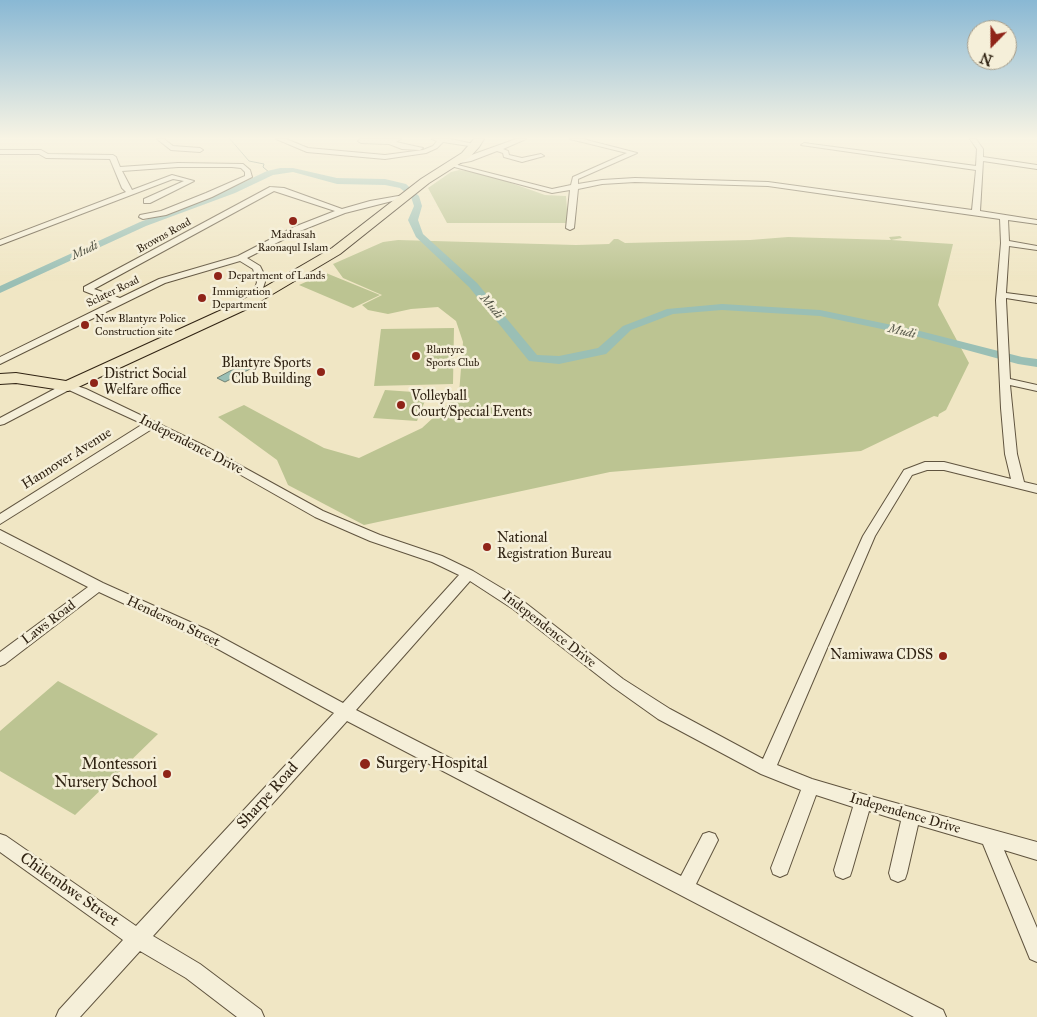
<!DOCTYPE html>
<html>
<head>
<meta charset="utf-8">
<style>
  body { margin:0 }
  #map { position:relative; width:1037px; height:1017px; overflow:hidden; background:#f0e6c4; font-family:"IM FELL Great Primer",serif }
  canvas { display:block }
  .north { position:absolute; left:967px; top:20px; width:50px; height:50px; box-sizing:border-box; background:#f5efd9; border:1px solid #a69d8a; border-radius:50%; rotate:202deg; font-size:14px; font-weight:700; line-height:20px; text-align:center; color:#302313 }
  .north::after { content:''; display:block; margin:auto; width:18px; height:22px; background:#8f2418; clip-path:polygon(50% 0,100% 100%,50% 72%,0 100%) }
</style>
</head>
<body>
<div id="map">
<canvas width="1037" height="1017"></canvas>
<div class="north">N</div>
</div>
<script>
const context = document.querySelector('canvas').getContext('2d');
context.lineJoin = 'round';
function fill(path, color) { context.fillStyle = color; context.fill(path, 'evenodd'); }
const toPath = rows => new Path2D(rows.map(r => 'M' + r).join(''));
function stroke(path, color, width, dash) { context.strokeStyle = color; context.lineWidth = width; context.lineCap = dash ? 'butt' : 'round'; context.setLineDash(dash || []); context.stroke(path); }
function label(font, color, halo, rows, align = 'center') {
  context.font = font + ' "IM FELL Great Primer",serif'; context.lineWidth = 5; context.setLineDash([]); context.textBaseline = 'middle'; context.strokeStyle = halo; context.fillStyle = color; for (const [text, x, y, turn = 0] of rows) {
    context.save(); context.translate(x, y); context.rotate((+turn || 0) * Math.PI / 180); context.textAlign = isNaN(turn) ? turn : align; if (halo) context.strokeText(text, 0, 0); context.fillText(text, 0, 0); context.restore();
  }
}
const green = toPath([
  [459,170,486,174,545,195,566,196,568,223,447,223,428,188,451,172],
  [900,236,902,238,891,240,953,244,938,305,969,363,946,410,939,414,938,417,934,416,861,451,610,472,364,525,288,485,277,460,218,417,244,405,324,448,359,458,422,428,459,394,463,342,456,321,438,307,411,309,388,314,368,310,362,305,382,295,343,278,333,264,383,242,398,240,576,245,609,244,614,239,618,239,625,243,750,240,788,237,891,240,889,237],
  [326,273,380,295,353,308,299,285],
  [454,328,453,384,374,386,381,329],
  [385,390,428,393,417,421,373,418],
  [58,681,158,734,75,815,0,771,0,731]
]);
const water = toPath([
  [243,364,252,368,225,382,217,378,243,364]
]);
const stream = toPath([
  [230,139,249,161,264,164,263,167,270,173]
]);
const river = toPath([
  [280,168,293,168,337,178,385,179,406,184,419,196,422,206,418,220,423,234,477,283,537,355,559,356,598,348,623,326,667,309,722,304,820,310,916,330,1022,357,1037,359,1037,367,1018,364,915,336,820,316,722,310,673,314,631,330,606,354,559,364,529,361,469,287,416,237,408,220,414,206,411,197,400,188,385,185,337,184,293,172,273,175,235,193,146,226,0,293,0,286,140,222,229,189,267,171,280,168]
]);
const minor = toPath([
  [157,139,164,139,173,146,200,148,203,150,200,152,171,150,157,139],
  [276,139,286,139,308,148,385,155,423,150,433,146,437,141,432,139,450,139,479,145,476,147,443,142,437,148,426,153,385,159,307,152,276,139],
  [401,139,396,142,423,148,420,150,402,149,389,144,361,143,358,141,360,139,401,139],
  [516,139,526,139,503,149,508,151,509,155,522,158,541,154,544,156,522,162,504,157,503,153,497,151,471,161,455,164,452,162,516,139],
  [570,139,583,139,637,153,578,179,578,184,602,180,635,178,768,182,972,210,976,170,801,145,804,143,976,166,977,149,970,139,976,139,983,149,983,157,1037,165,1037,169,983,161,980,211,1037,220,1037,224,1008,220,1009,241,1037,246,1037,250,1009,246,1006,293,1037,297,1037,303,1006,298,1006,300,1010,379,1037,385,1037,391,1010,385,1017,454,1024,482,1037,485,1037,493,944,470,927,470,912,475,875,536,777,765,812,779,863,794,1037,842,1037,860,1004,850,1037,928,1037,962,1030,959,983,844,918,825,907,873,905,879,898,882,891,879,889,873,901,821,869,811,852,870,850,876,843,879,836,876,834,870,853,807,816,795,787,874,780,877,773,874,771,868,801,790,761,774,658,719,613,687,513,609,470,581,356,710,681,876,703,834,709,832,715,834,718,840,696,884,943,1010,946,1017,914,1017,347,721,153,936,200,964,261,1010,264,1017,237,1017,186,978,140,951,80,1017,56,1017,59,1010,123,940,0,852,0,834,6,836,136,926,334,713,198,638,99,592,5,664,0,666,0,652,88,587,0,542,0,530,103,583,208,630,343,703,459,575,432,562,370,541,315,517,195,449,152,429,0,524,0,514,143,424,69,390,4,424,0,425,0,418,64,384,68,383,86,389,203,445,323,511,380,535,442,556,473,571,523,601,623,679,670,709,763,759,863,536,904,470,925,462,944,462,1011,479,1005,454,1001,408,996,300,1001,243,1000,219,768,186,635,182,602,184,578,189,574,228,570,230,566,228,570,190,552,193,447,165,450,163,552,189,571,185,573,177,627,153,570,139],
  [0,150,41,150,48,154,113,155,116,157,120,167,178,163,243,164,250,170,252,177,212,197,166,215,143,219,139,217,140,215,161,211,206,193,245,176,245,172,241,168,232,167,178,167,122,171,132,190,172,175,194,181,150,203,144,203,144,199,184,181,173,179,0,245,0,240,126,192,122,188,110,159,46,158,39,154,0,154,0,150],
  [270,187,284,188,342,209,370,201,404,195,408,197,345,213,300,231,247,258,260,266,263,272,265,282,259,300,253,300,252,298,257,282,253,269,240,261,165,283,0,364,0,357,112,302,84,291,84,287,270,187],
  [274,191,335,211,294,227,238,256,159,279,120,298,94,289,274,191]
]);
const highway = toPath([
  [474,139,484,139,479,147,470,157,429,183,340,254,249,308,74,389,68,391,16,383,0,384,0,374,16,373,66,381,239,302,332,248,421,179,462,153,474,139]
]);
const markers = [
  [293,221,5,"#8f2418"],
  [218,276,5,"#8f2418"],
  [202,298,5,"#8f2418"],
  [85,325,5,"#8f2418"],
  [416,356,5,"#8f2418"],
  [321,372,5,"#8f2418"],
  [94,383,5,"#8f2418"],
  [401,405,5,"#8f2418"],
  [487,547,5,"#8f2418"],
  [943,656,5,"#8f2418"],
  [365,764,6,"#8f2418"],
  [167,774,5,"#8f2418"]
];
const farPoinames = [
  ["Madrasah",293,235,"center"],
  ["Raonaqul Islam",293,248,"center"],
  ["Department of Lands",228,276],
  ["Immigration",212,292],
  ["Department",212,305],
  ["New Blantyre Police",95,319],
  ["Construction site",95,332],
  ["Blantyre",426,350],
  ["Sports Club",426,363]
];
const farStreetnames = [
  ["Browns Road",164,236,-29],
  ["Sclater Road",113,292,-26]
];
const farWaternames = [
  ["Mudi",85,251,-25],
  ["Mudi",491,307,50],
  ["Mudi",902,332,13]
];
const poiNames = [
  ["Blantyre Sports",311,364,"right"],
  ["Club Building",311,380,"right"],
  ["District Social",104,375],
  ["Welfare office",104,391],
  ["Volleyball",411,397],
  ["Court/Special Events",411,413],
  ["National",497,539],
  ["Registration Bureau",497,555],
  ["Namiwawa CDSS",933,656,"right"]
];
const streetNames = [
  ["Independence Drive",191,445,27],
  ["Hannover Avenue",67,459,-32],
  ["Henderson Street",173,622,25],
  ["Laws Road",49,623,-37],
  ["Independence Drive",549,630,38],
  ["Independence Drive",905,814,16]
];
const nearPoinames = [
  ["Surgery Hospital",376,764],
  ["Montessori",157,765,"right"],
  ["Nursery School",157,783,"right"]
];
const nearStreetnames = [
  ["Sharpe Road",268,796,-48],
  ["Chilembwe Street",69,890,35]
];
fill(green, '#bcc492');
fill(water, '#9abfb5');
stroke(water, '#708174', 1);
stroke(stream, '#708174', 1);
fill(river, '#9abfb5');
stroke(minor, '#60543f', 2);
stroke(highway, '#302313', 2);
fill(minor, '#f5efd9');
fill(highway, '#f0e6c4');
const sky = context.createLinearGradient(0, 0, 0, 282);
sky.addColorStop(0, '#89b8d4');
sky.addColorStop(0.49, '#f8f4e4');
sky.addColorStop(1, '#f8f4e400');
context.fillStyle = sky;
context.fillRect(0, 0, 1037, 282);
for (const [x, y, r, color] of markers) { const dot = new Path2D(); dot.arc(x, y, r, 0, 2 * Math.PI); context.fillStyle = color; context.fill(dot); stroke(dot, '#f5efd9', 2); }
label('11px', '#302313', '#f5efd9', farPoinames, 'left');
label('11px', '#302313', '#f5efd9', farStreetnames);
label('italic 12px', '#505244', '#f5efd9', farWaternames);
label('14px', '#302313', '#f5efd9', poiNames, 'left');
label('14px', '#302313', '#f5efd9', streetNames);
label('16px', '#302313', '#f5efd9', nearPoinames, 'left');
label('16px', '#302313', '#f5efd9', nearStreetnames);
</script>
</body>
</html>
